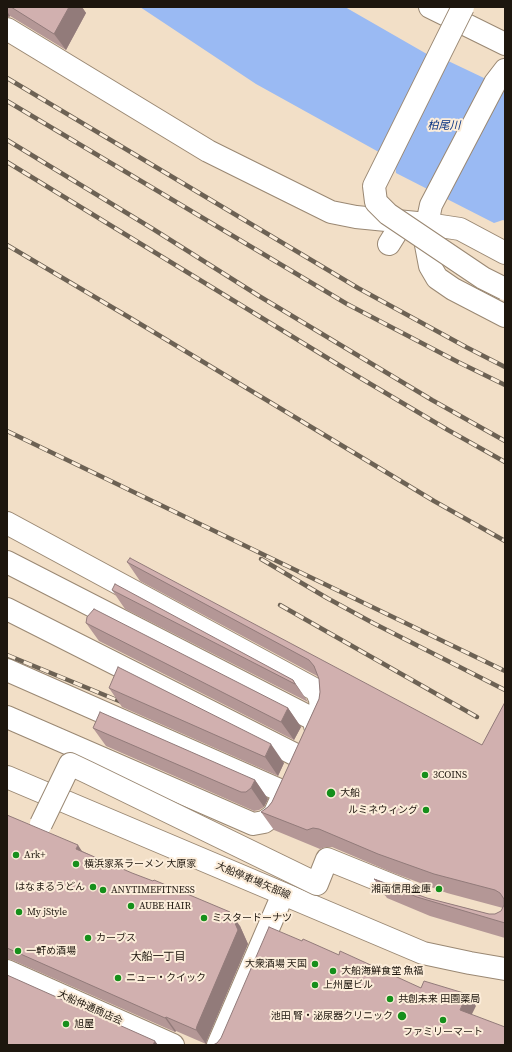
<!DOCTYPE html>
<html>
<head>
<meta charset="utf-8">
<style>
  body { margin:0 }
  #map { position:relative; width:512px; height:1052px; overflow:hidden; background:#f2dfc7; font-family:"Source Serif 4",serif }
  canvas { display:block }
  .frame { position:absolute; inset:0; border:8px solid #1d160e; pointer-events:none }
</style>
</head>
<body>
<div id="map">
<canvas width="512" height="1052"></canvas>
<div class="frame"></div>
</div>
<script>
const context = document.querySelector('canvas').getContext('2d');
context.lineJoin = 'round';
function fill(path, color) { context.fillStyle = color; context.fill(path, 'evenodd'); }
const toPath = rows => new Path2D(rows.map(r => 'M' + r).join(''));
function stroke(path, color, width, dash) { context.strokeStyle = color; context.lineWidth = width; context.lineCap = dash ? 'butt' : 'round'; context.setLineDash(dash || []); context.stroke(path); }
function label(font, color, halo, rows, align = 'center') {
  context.font = font + ' "Source Serif 4","Noto Sans JP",serif'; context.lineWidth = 4; context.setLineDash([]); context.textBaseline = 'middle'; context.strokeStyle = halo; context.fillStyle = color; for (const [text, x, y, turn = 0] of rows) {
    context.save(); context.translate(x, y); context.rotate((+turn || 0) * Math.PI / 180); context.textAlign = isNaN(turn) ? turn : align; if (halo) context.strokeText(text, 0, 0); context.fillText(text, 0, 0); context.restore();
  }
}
const water = toPath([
  [140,7,345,7,439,61,444,59,505,88,505,221,503,220,494,223,396,173,395,161,256,84]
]);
const minor = toPath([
  [7,29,208,151,331,212,356,217,427,224,460,229,505,253],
  [505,70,495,83,431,205,427,224,426,245,430,266,437,278,453,289,505,316],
  [389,244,402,223],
  [7,523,316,690,320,699,321,712,315,726],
  [7,562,317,721],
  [7,609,300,757],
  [7,670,284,792],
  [7,717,253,824,264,822,274,815,283,795],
  [7,971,173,1045],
  [218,1045,283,894]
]);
const major = toPath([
  [430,7,505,44],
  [7,777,423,953,470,963,505,969]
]);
const rail = toPath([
  [7,78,358,288,466,347,505,367],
  [7,101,347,304,458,362,505,385],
  [7,140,153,229,259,296,432,400,505,441],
  [7,162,352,373,448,430,505,462],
  [7,245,132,319,434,501,505,541],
  [7,431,505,671],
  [261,559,327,598,373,623,505,690],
  [280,605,477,717],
  [7,655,124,703]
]);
const minorBridge = toPath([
  [463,7,374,186,376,202,388,214,483,278,505,289],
  [41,824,70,764,89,773,280,866,317,884,327,859,406,891]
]);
const wall = toPath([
  [7,7,82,7,86,13,66,50,10,16,9,17,7,17],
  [127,562,482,745,505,702,505,938,430,916,387,898,374,879,427,898,489,914,495,914,501,911,503,908,447,893,391,872,332,847,326,847,320,849,274,830,261,812,268,807,272,802,319,699,320,692,319,679,319,677,140,581],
  [112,590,293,680,306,699,308,702,125,609],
  [86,623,288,708,301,727,294,740,99,641],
  [109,688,284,763,278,776,122,707],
  [93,728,255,780,268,799,264,807,259,810,254,811,106,746],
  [7,815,82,851,240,926,248,944,207,1040,206,1044,176,1031,175,1032,12,960,7,959]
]);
const shadedWall = toPath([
  [69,7,82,7,86,13,66,50,54,34],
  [7,11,10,16,9,17,7,14],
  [293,680,306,699,308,702,295,684],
  [288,708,301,727,294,740,281,722],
  [271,744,284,763,278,776,265,757],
  [255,780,268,799,264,807,251,788],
  [78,845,87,859,76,849],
  [230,912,240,926,248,944,207,1040,206,1044,196,1030,197,1026],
  [467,994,476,1006,468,1022,460,1010],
  [166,1017,176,1031,175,1032,165,1018],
  [155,1041,158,1045,153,1045]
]);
const building = toPath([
  [11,7,69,7,54,34,11,7],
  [130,558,482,745,505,702,505,923,417,897,374,879,427,898,489,914,495,914,501,911,504,905,504,899,500,893,495,890,434,874,378,854,319,829,313,828,307,830,261,812,268,807,272,802,319,699,320,692,319,679,314,666,309,660,127,562,130,558],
  [115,584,293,680,295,684,112,590,115,584],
  [94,609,288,708,281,722,86,623,87,617,94,609],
  [118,667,271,744,265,757,109,688,118,667],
  [100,712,255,780,251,788,246,792,241,792,93,728,100,712],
  [7,815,78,845,76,849,132,873,153,881,154,880,230,912,238,930,197,1026,196,1030,166,1017,165,1018,7,948,7,815],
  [269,927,302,941,303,939,339,955,340,951,421,988,424,981,467,994,460,1010,505,1027,505,1045,213,1045,217,1043,221,1038,269,927],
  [7,975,155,1041,153,1045,7,1045,7,975]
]);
const markers = [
  [425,775,4,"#158f1b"],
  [331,793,5,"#158f1b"],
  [426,810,4,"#158f1b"],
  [16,855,4,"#158f1b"],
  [76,864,4,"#158f1b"],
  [93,887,4,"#158f1b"],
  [439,889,4,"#158f1b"],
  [103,890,4,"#158f1b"],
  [131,906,4,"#158f1b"],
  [19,912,4,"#158f1b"],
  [204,918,4,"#158f1b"],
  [88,938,4,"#158f1b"],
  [18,951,4,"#158f1b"],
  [315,964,4,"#158f1b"],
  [333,971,4,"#158f1b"],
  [118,978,4,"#158f1b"],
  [315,985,4,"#158f1b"],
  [390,999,4,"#158f1b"],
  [402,1016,5,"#158f1b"],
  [443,1020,4,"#158f1b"],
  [66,1024,4,"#158f1b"]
];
const poiNames = [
  ["3COINS",433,775],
  ["大船",340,793],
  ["ルミネウィング",418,810,"right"],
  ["Ark+",24,855],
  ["横浜家系ラーメン 大原家",84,864],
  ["はなまるうどん",85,887,"right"],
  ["湘南信用金庫",431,889,"right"],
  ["ANYTIMEFITNESS",111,890],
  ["AUBE HAIR",139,906],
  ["My jStyle",27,912],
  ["ミスタードーナツ",212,918],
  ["カーブス",96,938],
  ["一軒め酒場",26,951],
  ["大衆酒場 天国",307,964,"right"],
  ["大船海鮮食堂 魚福",341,971],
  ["ニュー・クイック",126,978],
  ["上州屋ビル",323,985],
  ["共創未来 田園薬局",398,999],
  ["池田 腎・泌尿器クリニック",393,1016,"right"],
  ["旭屋",74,1024],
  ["ファミリーマート",443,1032,"center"]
];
const streetNames = [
  ["大船停車場矢部線",253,881,23],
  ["大船仲通商店会",90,1008,24]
];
const waterNames = [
  ["柏尾川",444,126]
];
const neighbourhoodNames = [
  ["大船一丁目",158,957]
];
fill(water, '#9abaf3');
stroke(minor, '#9a8873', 24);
stroke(major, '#9a8873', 24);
stroke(minor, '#fff', 22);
stroke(major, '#fff', 22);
stroke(rail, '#6d6254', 4.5);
stroke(rail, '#fcedda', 3, [9]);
stroke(minorBridge, '#9a8873', 24, []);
stroke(minorBridge, '#fff', 22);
fill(wall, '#b49796');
fill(shadedWall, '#927b7a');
fill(building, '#d1b0af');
stroke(building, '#927b7a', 1);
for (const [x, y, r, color] of markers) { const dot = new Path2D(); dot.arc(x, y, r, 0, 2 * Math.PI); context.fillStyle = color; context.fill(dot); stroke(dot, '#fcedda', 1.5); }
label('10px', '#1d160e', '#fcedda', poiNames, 'left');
label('10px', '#1d160e', '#fcedda', streetNames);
label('italic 11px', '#083382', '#fcedda', waterNames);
label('11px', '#1d160e', '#fcedda', neighbourhoodNames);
</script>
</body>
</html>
